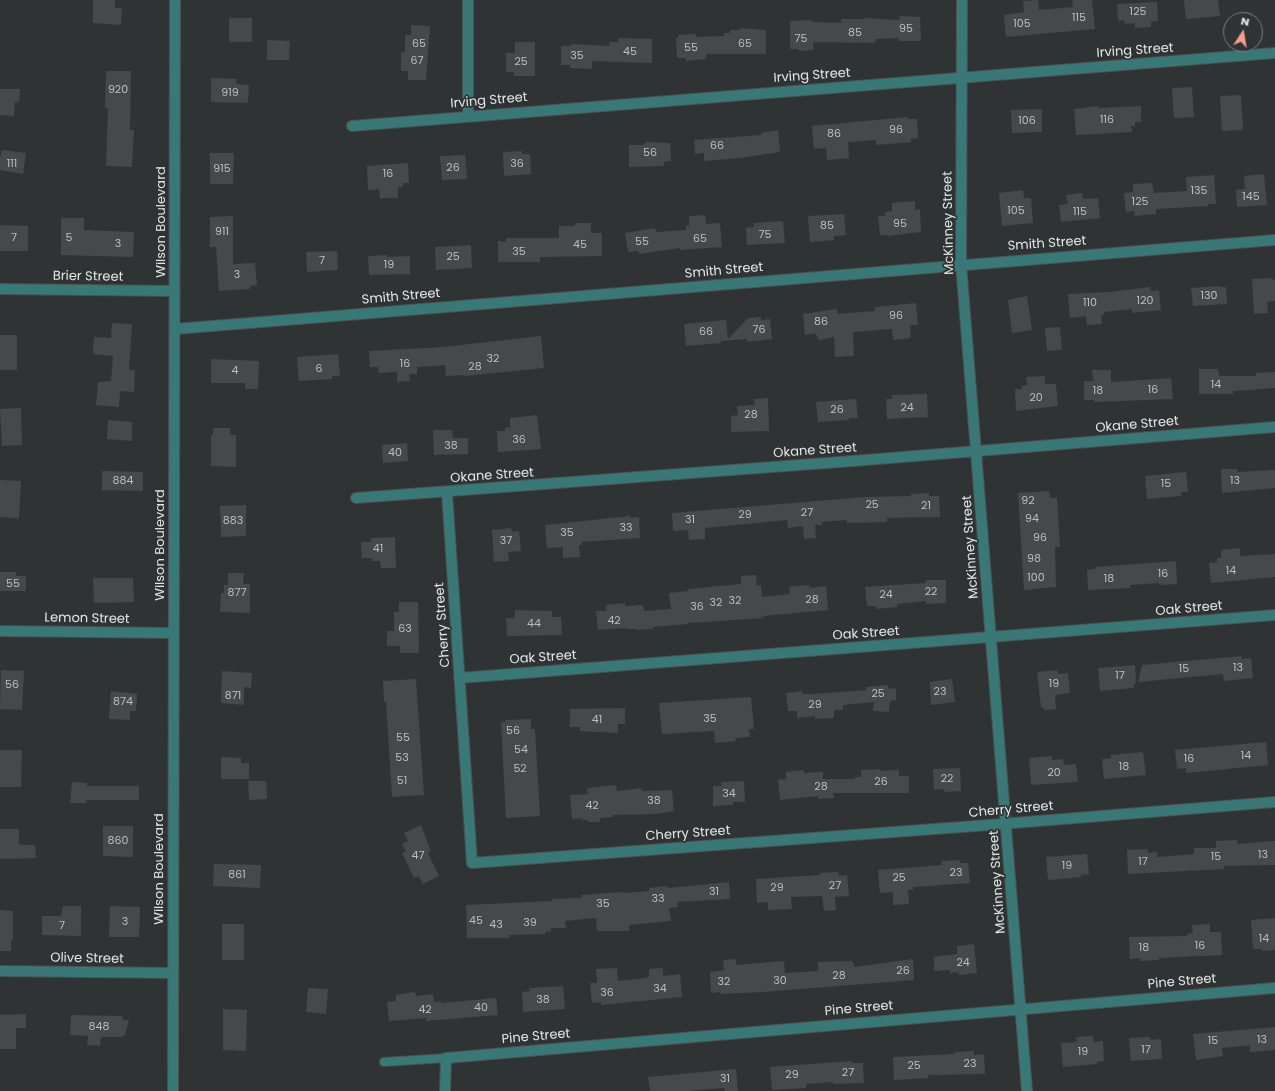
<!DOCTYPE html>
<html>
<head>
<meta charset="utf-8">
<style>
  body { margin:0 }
  #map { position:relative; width:1275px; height:1091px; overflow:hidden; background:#303334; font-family:Poppins,sans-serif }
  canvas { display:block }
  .north { position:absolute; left:1223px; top:12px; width:40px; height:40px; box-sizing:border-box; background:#303334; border:1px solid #787b7b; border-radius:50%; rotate:12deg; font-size:11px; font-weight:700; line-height:16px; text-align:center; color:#e4e6e6 }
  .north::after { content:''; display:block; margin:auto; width:14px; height:18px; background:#f49d8d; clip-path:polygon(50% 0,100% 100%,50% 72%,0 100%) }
</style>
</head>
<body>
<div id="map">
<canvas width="1275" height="1091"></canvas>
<div class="north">N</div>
</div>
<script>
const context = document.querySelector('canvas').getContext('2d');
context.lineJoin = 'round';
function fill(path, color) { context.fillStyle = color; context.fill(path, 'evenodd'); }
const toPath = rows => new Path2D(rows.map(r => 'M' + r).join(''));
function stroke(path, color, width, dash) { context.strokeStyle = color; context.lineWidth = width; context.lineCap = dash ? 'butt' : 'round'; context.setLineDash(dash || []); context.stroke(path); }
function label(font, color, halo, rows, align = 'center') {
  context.font = font + ' Poppins,sans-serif'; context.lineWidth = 3.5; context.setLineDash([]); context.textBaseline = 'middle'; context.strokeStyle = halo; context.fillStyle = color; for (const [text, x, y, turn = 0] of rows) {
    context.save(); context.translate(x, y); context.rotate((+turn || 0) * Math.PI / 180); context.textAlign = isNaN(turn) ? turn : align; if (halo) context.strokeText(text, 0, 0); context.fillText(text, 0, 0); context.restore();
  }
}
const building = toPath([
  [93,0,115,0,115,8,122,8,121,25,93,23],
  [1038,0,1039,10,1073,7,1072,0,1092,0,1095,29,1006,37,1004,15,1024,12,1023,1],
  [1184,0,1218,0,1220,16,1186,19],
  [1157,2,1158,21,1151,22,1151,27,1135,28,1135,23,1125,24,1124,20,1118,21,1117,4],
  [900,16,920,17,921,41,899,41,898,38,876,39,875,43,813,42,813,50,799,51,798,49,790,49,790,21,812,20,812,22,841,23,841,19,864,19,864,18,899,20],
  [229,18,252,18,252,42,229,42],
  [411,25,430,26,426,80,408,80,408,71,401,71,401,52,405,52,405,35,411,35],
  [740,28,766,30,766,54,706,54,706,59,686,61,686,58,677,58,676,38,678,38,678,35,696,34,696,37,724,36,724,33,730,33,730,30,740,30],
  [618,38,652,39,652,63,592,61,592,69,570,68,570,65,561,65,561,46,571,46,571,44,609,46,609,42,618,42],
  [267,40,290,41,289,60,267,60],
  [515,42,535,42,535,76,514,76,514,72,506,72,506,53,515,53],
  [106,71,131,71,130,130,134,130,132,167,106,166,108,108,105,108],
  [211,78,237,79,236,84,249,85,248,103,211,102],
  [1192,87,1194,117,1174,118,1172,88],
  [0,89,20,89,19,102,15,102,14,116,0,115],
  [1241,95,1243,130,1222,131,1220,96],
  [1098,106,1098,108,1141,106,1141,122,1135,122,1135,126,1131,126,1132,132,1076,135,1074,109],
  [1042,109,1042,132,1012,133,1011,110],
  [907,117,909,119,917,119,918,138,910,139,911,142,876,145,876,140,848,142,849,158,827,160,826,148,814,149,812,126],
  [778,130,780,152,740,158,704,161,704,153,695,154,694,140,761,135,761,133],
  [646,142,670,143,671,161,664,162,664,166,629,167,629,145,644,145],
  [2,150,26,153,23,174,0,170,0,157],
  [522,151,522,154,530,154,531,174,504,176,503,152],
  [210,153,234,153,233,184,210,184],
  [465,155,467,179,442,180,440,156],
  [408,163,409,183,403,183,403,187,398,187,398,198,380,198,379,189,368,190,367,166],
  [1264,174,1267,205,1237,207,1236,190,1245,189,1244,176],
  [1214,175,1216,204,1208,204,1208,206,1156,209,1156,214,1135,216,1134,211,1126,212,1124,193,1133,192,1133,184,1152,183,1154,193,1187,191,1186,177],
  [1023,190,1024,198,1031,198,1033,223,1002,226,999,193],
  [1082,193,1083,199,1098,198,1100,218,1061,222,1059,205,1068,204,1066,195],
  [915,201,915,210,920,209,921,232,887,236,887,235,880,235,878,216,885,216,885,212,892,211,892,203],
  [844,214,846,235,834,236,834,240,810,242,808,216],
  [705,215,706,224,720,223,722,247,680,250,680,248,639,254,638,251,628,252,625,233,655,228,656,232,686,230,686,226,689,226,689,216],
  [233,216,233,264,255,263,257,285,250,286,250,289,219,291,216,247,210,247,210,217],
  [61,218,84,218,84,230,134,232,133,257,61,255],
  [783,221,785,243,747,245,746,228,754,227,754,223],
  [575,223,591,223,591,233,602,233,602,256,540,257,540,262,498,262,498,241,506,242,506,238,559,238,559,226,575,226],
  [0,225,28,226,28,251,0,251],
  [471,245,472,268,436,270,435,247],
  [337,251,338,270,307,272,306,252],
  [387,255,387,257,410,256,410,274,369,275,368,256],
  [1272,278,1273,280,1275,280,1275,301,1267,302,1268,313,1254,314,1252,279],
  [1218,286,1218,287,1226,287,1227,304,1193,306,1191,288],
  [1150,287,1151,291,1159,290,1161,310,1132,313,1132,309,1104,312,1105,315,1101,315,1102,324,1087,325,1086,316,1070,318,1068,294,1110,292],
  [1027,296,1032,330,1012,333,1008,300],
  [916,303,918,325,910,325,911,338,893,340,892,329,853,332,854,356,835,357,834,337,819,340,815,333,805,335,803,314,837,309,837,314,875,311,875,307],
  [761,317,761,320,770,319,772,339,747,342,747,339,721,341,721,343,686,346,684,324,726,320,728,339,748,318],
  [112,323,132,324,129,370,135,370,134,392,120,391,119,407,96,405,98,382,111,381,113,356,93,354,94,337,111,338],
  [1060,327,1062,350,1047,351,1045,328],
  [0,335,17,335,17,370,0,370],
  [541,336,544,368,465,376,464,375,446,376,445,365,417,367,417,374,409,374,410,381,397,382,397,372,379,373,378,367,370,367,369,351,443,347],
  [338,354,340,376,332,376,332,379,299,381,297,357],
  [211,359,259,361,258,389,245,389,245,383,211,383],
  [1199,369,1218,369,1219,376,1256,376,1255,373,1275,372,1275,388,1233,391,1233,394,1199,394],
  [1092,370,1111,370,1111,382,1171,378,1173,399,1094,402,1094,400,1084,400,1084,381,1093,381],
  [1045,376,1045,384,1056,384,1058,406,1016,411,1015,389,1022,389,1022,386,1027,385,1026,377],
  [927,394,928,417,887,419,886,399,892,399,892,395],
  [768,398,769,431,731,432,731,416,738,415,737,406,755,405,754,399],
  [856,399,858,418,849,418,849,420,818,422,816,402],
  [21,408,22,445,2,446,0,409],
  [537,415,541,449,498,452,497,431,505,431,505,428,510,427,510,418],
  [108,420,132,422,132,441,107,439],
  [213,428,230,428,230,435,236,435,236,467,211,466,211,435,213,435],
  [433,430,452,430,453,438,468,438,468,454,434,455],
  [407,443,408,461,383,463,382,445],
  [1221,469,1237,469,1238,472,1275,470,1275,488,1222,493],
  [102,471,143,472,143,491,102,490],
  [1186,472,1188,492,1181,492,1181,496,1147,499,1145,476],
  [0,480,21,481,19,518,0,517],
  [1049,491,1050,498,1057,498,1060,547,1055,547,1056,587,1024,590,1018,493],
  [929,493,929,496,939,496,940,517,887,518,887,522,847,523,847,520,822,522,822,525,815,525,816,538,804,539,803,526,788,528,787,520,705,528,705,539,689,540,688,530,673,531,672,513,865,497,911,496,911,494],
  [246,505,246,536,221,537,220,506],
  [630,516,630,518,639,517,640,538,582,542,582,545,579,545,580,557,563,558,563,547,547,548,545,525],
  [511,528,512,532,519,531,521,551,508,552,509,561,494,562,492,530],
  [395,537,396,568,381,568,380,561,372,561,372,558,362,558,361,542,371,542,371,538],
  [1240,548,1240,556,1275,554,1275,577,1211,583,1209,563,1217,562,1217,558,1221,558,1221,550],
  [1176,561,1177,584,1159,585,1159,583,1130,585,1130,588,1088,590,1087,570,1095,569,1095,567],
  [0,572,16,572,16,576,26,576,26,591,0,591],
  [228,573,244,573,243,584,250,584,250,613,220,612,221,593,224,593,224,585,228,585],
  [756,575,757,586,761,585,762,597,790,594,789,587,809,585,810,588,826,586,828,610,763,616,764,618,688,623,688,624,653,627,653,629,636,630,636,629,626,629,626,628,598,630,596,611,606,611,606,605,625,603,625,606,643,605,644,611,671,609,669,593,689,591,688,589,741,584,741,576],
  [93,578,133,578,134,602,94,603],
  [926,580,946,580,946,603,926,604,926,601,897,604,897,607,876,609,876,606,867,606,865,587,925,583],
  [399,602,418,602,419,653,400,653,400,646,387,646,387,631,394,631,394,612,399,612],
  [515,610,552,611,552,617,561,617,562,635,507,636,506,618,515,618],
  [1242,656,1241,659,1251,658,1253,678,1224,681,1223,674,1138,682,1142,665],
  [1135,665,1136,684,1134,684,1134,688,1100,691,1098,668],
  [1,670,24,671,22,710,0,709],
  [1057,670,1058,674,1068,673,1070,693,1055,695,1056,709,1046,710,1041,707,1037,672],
  [222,671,252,673,251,688,244,687,244,705,221,703],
  [416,679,424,795,392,797,386,702,384,702,383,681],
  [952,679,955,702,931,705,930,682],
  [888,685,889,689,896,688,896,700,890,701,889,712,873,711,874,702,843,705,843,710,834,710,834,718,815,719,815,716,797,718,797,711,788,711,786,693,802,691,802,694,814,694,866,690,866,687],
  [111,691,137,694,136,711,130,711,130,720,109,719],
  [751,697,754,729,749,729,750,737,735,738,736,741,715,743,714,731,662,734,659,703],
  [625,708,625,724,618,724,618,733,580,731,580,727,570,727,570,709],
  [531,719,531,729,535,729,540,816,506,818,501,722,505,722,505,720],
  [1266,742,1268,765,1186,773,1186,768,1177,769,1175,750],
  [0,750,22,750,21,787,0,787],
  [1143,752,1146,775,1104,779,1102,759,1111,758,1111,755],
  [1052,756,1052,760,1063,759,1064,765,1076,764,1078,782,1031,785,1029,758],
  [221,757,241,758,241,763,249,763,249,779,221,779],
  [960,768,961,791,944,792,944,789,934,790,933,769],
  [880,769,881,771,899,770,899,776,909,776,909,793,833,793,834,798,818,799,818,796,780,800,778,780,786,779,786,772,804,770,804,773,823,772,823,779,855,779,855,777,861,777,861,770],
  [248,781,266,781,267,799,249,800],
  [744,781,745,802,733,802,733,805,713,806,713,786,722,786,721,782],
  [72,782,87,783,87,786,139,786,139,800,86,800,86,803,70,803],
  [616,785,617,791,641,788,642,791,672,790,674,811,656,814,613,815,613,817,600,818,600,822,588,822,588,820,582,820,583,818,572,819,570,795,588,794,587,788],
  [421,825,431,852,428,853,439,876,423,884,419,876,414,878,402,853,406,852,402,844,408,841,404,833],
  [103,826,133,826,133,857,103,856],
  [0,829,19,829,19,843,21,845,35,845,36,858,0,859],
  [1237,840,1237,844,1275,841,1275,865,1224,866,1224,869,1128,874,1127,850,1148,849,1148,853,1157,852,1157,857,1194,854,1194,848,1216,848,1216,841],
  [1087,854,1089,874,1080,875,1082,877,1048,880,1046,857],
  [959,860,960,863,968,863,970,883,913,887,913,890,908,890,909,904,893,905,893,892,880,893,878,870,942,865,941,861],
  [214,864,261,865,260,888,213,886],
  [838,872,839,876,847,875,849,896,835,897,836,910,824,911,822,896,791,897,792,909,768,910,768,902,757,903,756,879,820,875,820,873],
  [729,882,730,899,677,902,678,907,669,908,671,921,629,925,629,931,597,931,596,918,565,921,566,928,551,928,551,931,545,932,545,934,509,935,509,938,467,938,466,905,552,901,552,899,581,898,581,895,623,892,623,893,649,891,649,888,667,886,668,888],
  [63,906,81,906,81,936,42,935,42,916,61,916],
  [110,906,140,907,139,937,109,937],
  [0,910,13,911,13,940,11,940,11,951,0,951],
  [1275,918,1275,950,1262,951,1262,949,1253,949,1251,920],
  [222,924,244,924,244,960,222,960],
  [1210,924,1210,932,1221,932,1222,955,1159,958,1159,960,1140,961,1140,958,1130,959,1129,937,1187,936,1187,934,1193,933,1192,925],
  [974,944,977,973,959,975,958,972,950,973,950,970,934,971,934,957,957,954,957,946],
  [736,959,736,965,784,961,785,973,818,971,818,962,852,961,855,967,913,959,914,980,763,992,721,994,720,992,711,993,710,972,724,970,723,960],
  [617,968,618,981,645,978,649,977,649,969,663,968,663,976,680,974,682,997,601,1005,601,1002,592,1003,590,983,597,983,596,969],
  [563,986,565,1009,523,1012,522,992,530,991,529,988],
  [308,988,328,989,326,1014,306,1012],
  [415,992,416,996,433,994,434,1002,441,1001,441,1003,496,998,498,1015,426,1021,426,1018,389,1021,387,1002,396,1001,396,995],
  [223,1009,247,1010,246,1051,223,1050],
  [26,1014,26,1028,16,1028,16,1049,0,1049,0,1015],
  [71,1015,122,1016,123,1020,129,1020,125,1035,122,1037,101,1037,100,1046,87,1045,88,1036,70,1035],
  [1275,1027,1275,1050,1250,1052,1250,1045,1222,1048,1223,1056,1196,1060,1193,1034],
  [1093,1036,1094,1042,1103,1041,1104,1061,1097,1062,1097,1064,1063,1067,1061,1043,1077,1042,1076,1037],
  [1150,1037,1151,1040,1161,1039,1162,1059,1131,1061,1129,1038],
  [974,1051,974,1055,984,1054,985,1074,928,1075,928,1078,894,1080,893,1057,955,1054,954,1052],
  [852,1061,852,1063,863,1063,864,1083,833,1084,833,1082,806,1084,806,1088,772,1090,770,1067],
  [736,1069,738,1091,725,1091,724,1088,687,1091,650,1091,648,1077]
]);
const lane = toPath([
  [384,1062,446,1058]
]);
const street = toPath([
  [962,0,961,264,1027,1091],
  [468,116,468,0],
  [352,126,1275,53],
  [0,289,175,291],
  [175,329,1275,240],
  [447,493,472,863,989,825,1275,802],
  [356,498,853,461,1275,427],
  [0,631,174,633],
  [459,678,1275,615],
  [0,971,173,973],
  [173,1091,175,0],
  [445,1091,446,1058,1275,988]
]);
const numberNames = [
  ["125",1138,12],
  ["115",1079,18],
  ["105",1022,24],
  ["95",906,29],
  ["85",855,33],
  ["75",801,39],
  ["65",419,44],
  ["65",745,44],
  ["55",691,48],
  ["45",630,52],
  ["35",577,56],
  ["67",417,61],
  ["25",521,62],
  ["920",118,90],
  ["919",230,93],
  ["116",1107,120],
  ["106",1027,121],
  ["96",896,130],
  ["86",834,134],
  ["66",717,146],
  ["56",650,153],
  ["111",12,164],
  ["36",517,164],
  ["26",453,168],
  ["915",222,169],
  ["16",388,174],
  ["135",1199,191],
  ["145",1251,197],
  ["125",1140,202],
  ["105",1016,211],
  ["115",1080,212],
  ["95",900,224],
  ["85",827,226],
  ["911",222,232],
  ["75",765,235],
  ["7",14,238],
  ["5",69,238],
  ["65",700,239],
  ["55",642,242],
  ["3",118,244],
  ["45",580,245],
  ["35",519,252],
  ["25",453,257],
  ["7",322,261],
  ["19",389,265],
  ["3",237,275],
  ["130",1209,296],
  ["120",1145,301],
  ["110",1090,303],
  ["96",896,316],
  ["86",821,322],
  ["76",759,330],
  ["66",706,332],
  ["32",493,359],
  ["16",405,364],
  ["28",475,367],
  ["6",319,369],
  ["4",235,371],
  ["14",1216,385],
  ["16",1153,390],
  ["18",1098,391],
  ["20",1036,398],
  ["24",907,408],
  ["26",837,410],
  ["28",751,415],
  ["36",519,440],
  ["38",451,446],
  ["40",395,453],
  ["884",123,481],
  ["13",1235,481],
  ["15",1166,484],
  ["92",1028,501],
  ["25",872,505],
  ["21",926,506],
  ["27",807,513],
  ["29",745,515],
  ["94",1032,519],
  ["31",690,520],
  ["883",233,521],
  ["33",626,528],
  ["35",567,533],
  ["96",1040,538],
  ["37",506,541],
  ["41",378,549],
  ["98",1034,559],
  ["14",1231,571],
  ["16",1163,574],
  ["100",1036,578],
  ["18",1109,579],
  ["55",13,584],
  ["22",931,592],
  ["877",237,593],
  ["24",886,595],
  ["28",812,600],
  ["32",735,601],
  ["32",716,603],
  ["36",697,607],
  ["42",614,621],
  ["44",534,624],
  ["63",405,629],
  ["13",1238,668],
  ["15",1184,669],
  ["17",1120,676],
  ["19",1054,684],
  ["56",12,685],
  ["23",940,692],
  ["25",878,694],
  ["871",233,696],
  ["874",123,702],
  ["29",815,705],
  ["35",710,719],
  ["41",597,720],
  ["56",513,731],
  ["55",403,738],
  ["54",521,750],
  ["14",1246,756],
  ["53",402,758],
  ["16",1189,759],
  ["18",1124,767],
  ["52",520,769],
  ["20",1054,773],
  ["22",947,779],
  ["51",402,781],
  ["26",881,782],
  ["28",821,787],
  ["34",729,794],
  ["38",654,801],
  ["42",592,806],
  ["860",118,841],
  ["13",1263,855],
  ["47",418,856],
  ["15",1216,857],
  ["17",1143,862],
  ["19",1067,866],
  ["23",956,873],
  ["861",237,875],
  ["25",899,878],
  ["27",835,886],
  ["29",777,888],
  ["31",714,892],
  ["33",658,899],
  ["35",603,904],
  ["45",476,921],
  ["3",125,922],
  ["39",530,923],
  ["43",496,925],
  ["7",62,926],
  ["14",1264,939],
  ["16",1200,946],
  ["18",1144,948],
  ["24",963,963],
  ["26",903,971],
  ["28",839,976],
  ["30",780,981],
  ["32",724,982],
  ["34",660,989],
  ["36",607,993],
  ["38",543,1000],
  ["40",481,1008],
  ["42",425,1010],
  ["848",99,1027],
  ["13",1262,1040],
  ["15",1213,1041],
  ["17",1146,1050],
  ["19",1083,1052],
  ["23",970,1064],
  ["25",914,1066],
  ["27",848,1073],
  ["29",792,1075],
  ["31",725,1079]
];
const streetNames = [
  ["Irving Street",1135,51,-4],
  ["Irving Street",812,76,-4],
  ["Irving Street",489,101,-5],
  ["Wilson Boulevard",162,222,-90],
  ["McKinney Street",949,223,-91],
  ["Smith Street",1047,244,-4],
  ["Smith Street",724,271,-5],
  ["Brier Street",88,277,1],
  ["Smith Street",401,297,-5],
  ["Okane Street",1137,425,-5],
  ["Okane Street",815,451,-4],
  ["Okane Street",492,476,-4],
  ["Wilson Boulevard",161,545,-90],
  ["McKinney Street",971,547,-94],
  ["Oak Street",1189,609,-5],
  ["Lemon Street",87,619,1],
  ["Cherry Street",443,625,-94],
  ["Oak Street",866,634,-4],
  ["Oak Street",543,658,-4],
  ["Cherry Street",1011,810,-5],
  ["Cherry Street",688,834,-4],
  ["Wilson Boulevard",160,869,-90],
  ["McKinney Street",998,882,-94],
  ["Olive Street",87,959,1],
  ["Pine Street",1182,982,-5],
  ["Pine Street",859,1009,-5],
  ["Pine Street",536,1037,-5]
];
fill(building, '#47484b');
stroke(lane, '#4d5050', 10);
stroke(street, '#4d5050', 12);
stroke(lane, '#387876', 8);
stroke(street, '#387876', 10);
label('11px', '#bdbebf', null, numberNames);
label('13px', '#e4e6e6', '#303334', streetNames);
</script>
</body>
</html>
